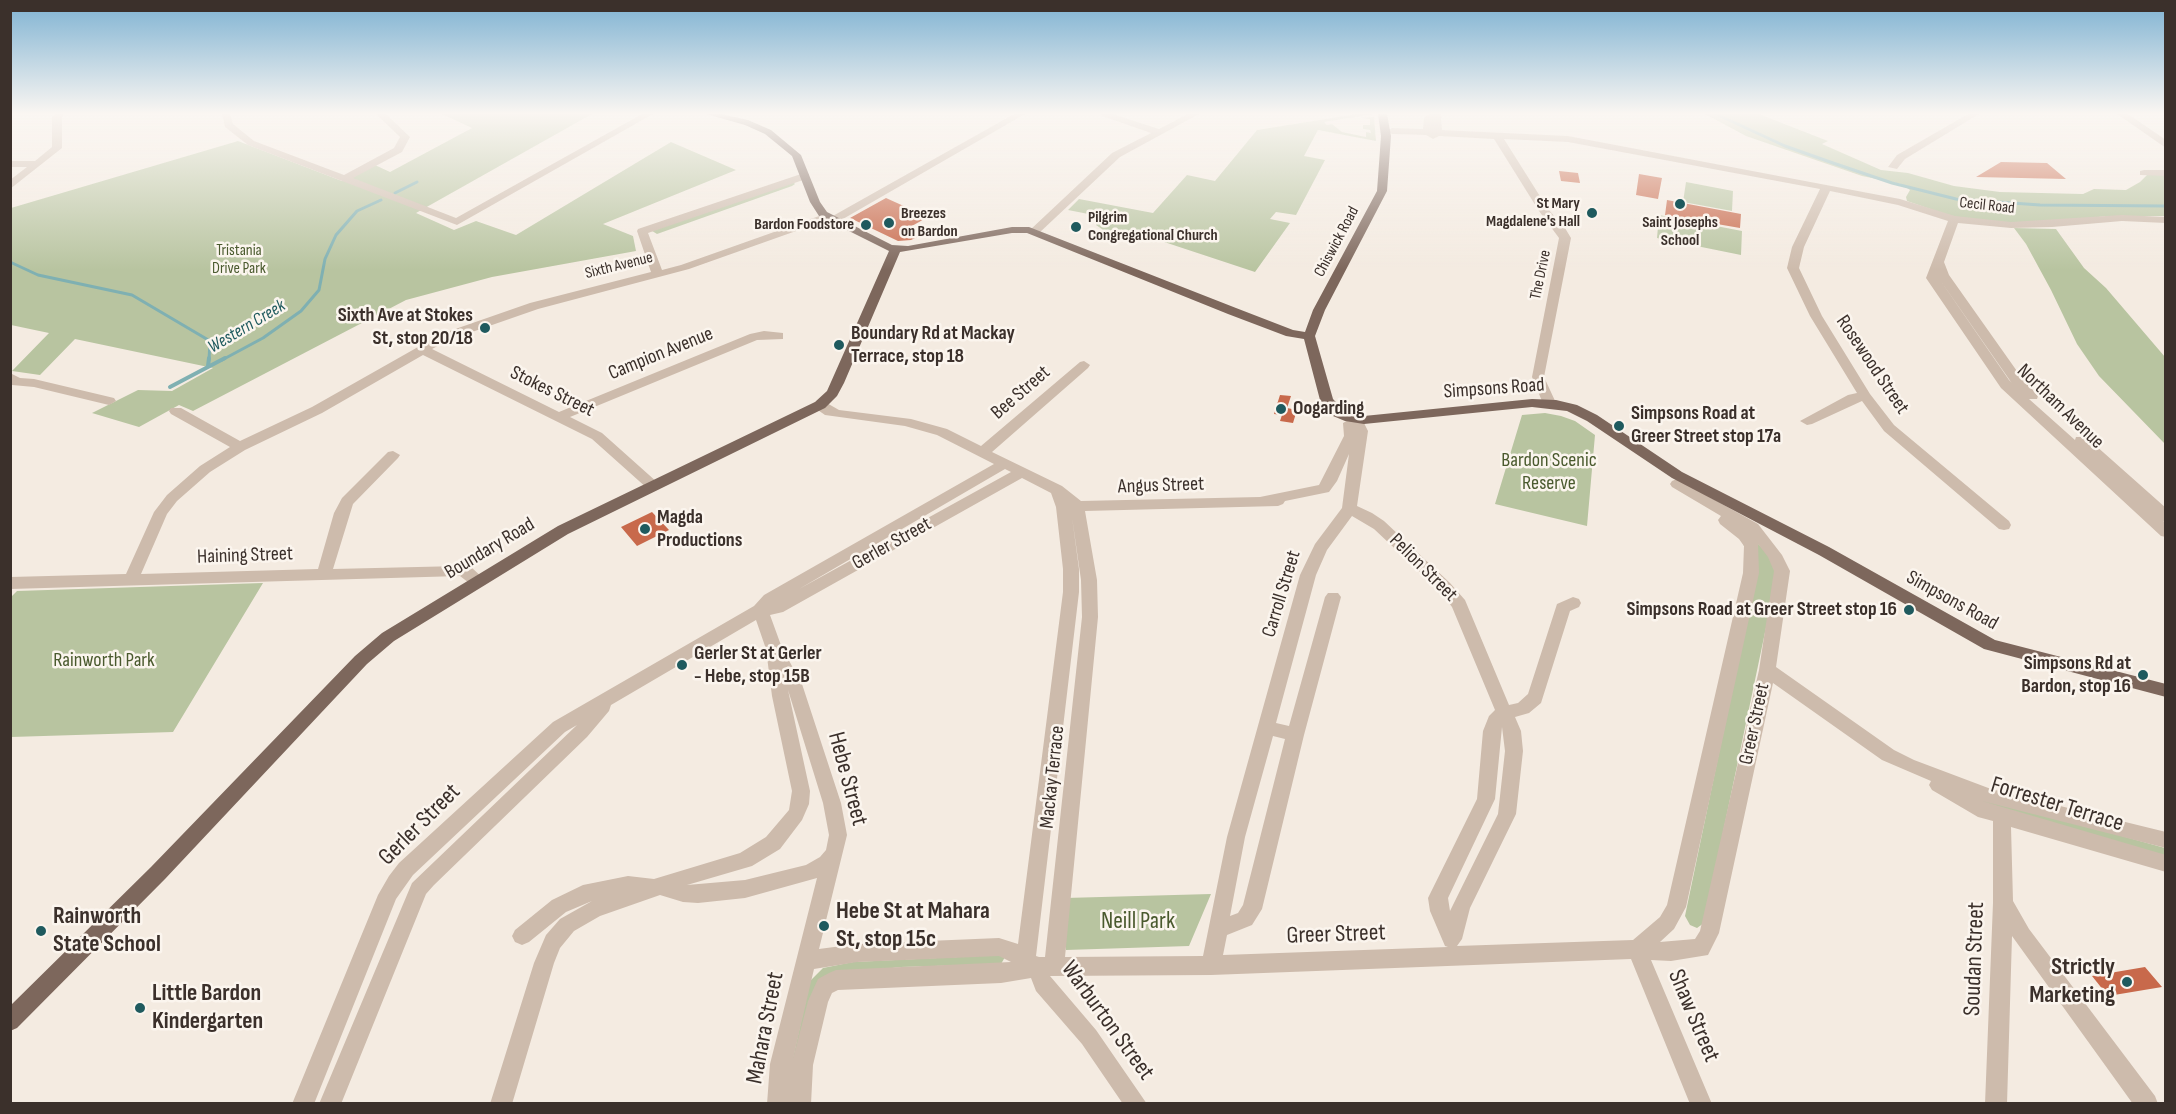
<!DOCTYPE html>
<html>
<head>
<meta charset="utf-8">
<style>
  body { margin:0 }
  #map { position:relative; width:2176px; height:1114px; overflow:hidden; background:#f4ebe1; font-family:"Sofia Sans Condensed",sans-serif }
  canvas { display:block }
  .frame { position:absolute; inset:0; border:12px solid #3b302b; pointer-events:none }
</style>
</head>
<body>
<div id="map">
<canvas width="2176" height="1114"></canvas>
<div class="frame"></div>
</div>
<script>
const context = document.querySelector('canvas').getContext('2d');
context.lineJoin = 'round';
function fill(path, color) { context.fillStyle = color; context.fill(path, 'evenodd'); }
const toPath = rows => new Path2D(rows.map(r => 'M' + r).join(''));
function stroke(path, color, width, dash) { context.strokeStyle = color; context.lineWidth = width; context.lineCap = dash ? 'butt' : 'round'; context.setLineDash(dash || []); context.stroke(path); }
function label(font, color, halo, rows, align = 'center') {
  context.font = font + ' "Sofia Sans Condensed",sans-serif'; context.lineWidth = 5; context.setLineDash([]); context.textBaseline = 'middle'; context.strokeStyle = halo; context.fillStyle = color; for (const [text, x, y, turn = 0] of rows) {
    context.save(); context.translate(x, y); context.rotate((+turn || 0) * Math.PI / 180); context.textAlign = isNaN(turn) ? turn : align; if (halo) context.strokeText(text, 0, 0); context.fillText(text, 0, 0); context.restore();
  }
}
const green = toPath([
  [442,114,592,114,416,213,454,230,476,221,516,235,671,142,736,170,603,224,633,236,636,251,492,277,406,300,193,411,179,405,139,427,92,413,138,390,172,391,213,368,75,339,40,375,12,371,49,333,11,325,11,208,238,141,342,181,375,165,390,172,472,128],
  [1357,114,1373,114,1324,122,1327,125,1332,124,1342,132,1366,137,1366,132,1371,133,1370,130,1363,129,1363,125,1370,125,1370,119,1361,118,1374,117,1376,141,1318,130,1304,156,1325,160,1296,215,1276,212,1270,219,1290,223,1255,272,1137,233,1135,236,1118,240,1096,225,1096,223,1109,218,1068,210,1079,199,1153,213,1187,175,1215,181,1257,130],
  [1705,114,1759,114,1828,141,1822,144,1881,170,1908,173,1954,186,2000,192,2083,194,2094,189,2126,190,2140,182,2147,175,2165,174,2165,216,2108,216,2051,222,2011,223,1956,218,1907,201,1906,197,1910,190,1901,184,1862,176,1746,136],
  [793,182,795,184,792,186,657,234,649,229],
  [1686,182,1733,191,1732,211,1683,202],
  [1659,215,1742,231,1741,255,1657,238],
  [2014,228,2056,229,2084,268,2106,288,2165,357,2165,444,2099,376,2077,344,2051,290,2026,244],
  [1545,413,1561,416,1575,421,1595,435,1587,526,1495,504,1522,415],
  [1732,517,1772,558,1776,580,1704,923,1697,928,1690,925,1685,916,1756,575],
  [263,583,173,732,11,737,10,598,17,591],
  [1975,795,2165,848,2165,858,1979,804],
  [1211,894,1189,946,1066,950,1065,898],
  [1001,955,1005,957,1001,964,901,967,839,974,785,1094,810,981,823,968,853,962]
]);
const streamFar1 = toPath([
  [1716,114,1785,146,1833,163,1892,183,1956,199,2040,205,2166,206],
  [395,193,417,182],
  [10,262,38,275,132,295,210,341,209,360],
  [222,360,263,338,301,311,319,290,325,259,336,235,357,211,381,200]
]);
const stream = toPath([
  [208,366,209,358],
  [170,387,225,358]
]);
const building = toPath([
  [2001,162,2047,163,2066,179,1976,177],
  [1559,171,1578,173,1580,183,1561,181],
  [1639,174,1662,178,1658,199,1636,195],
  [886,198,928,217,910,227,924,234,911,240,898,241,850,218],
  [1667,200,1741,214,1740,228,1665,215],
  [1280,395,1291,396,1287,408,1297,410,1293,423,1280,421,1282,415,1274,414],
  [652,512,669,530,637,546,621,527],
  [2145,967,2162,987,2108,996,2092,976]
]);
const minor = toPath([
  [55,114,64,114,62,117,62,148,10,189,10,180,27,167,10,167,10,161,35,161,52,147,52,117,55,114],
  [222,114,230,114,233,124,254,141,344,175,394,148,400,137,376,114,386,114,410,137,402,152,353,178,456,218,642,114,653,114,457,225,248,145,225,127,222,114],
  [1014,114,1025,114,836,223,828,223,827,220,689,269,538,309,449,340,432,349,559,412,750,334,764,331,783,333,783,339,757,340,570,417,602,433,658,483,660,486,658,489,648,489,592,439,423,355,322,413,245,450,210,472,177,501,167,514,141,574,318,569,334,513,342,498,388,452,393,451,400,455,398,458,353,504,333,569,460,566,472,568,483,578,486,582,483,586,473,586,460,576,10,589,10,577,126,574,154,512,167,495,200,466,230,447,171,414,169,411,171,408,181,408,240,441,312,407,441,334,530,303,651,272,637,231,638,229,801,174,809,174,809,178,648,233,662,270,681,265,822,215,826,214,831,217,1014,114],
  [1101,114,1113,114,1159,129,1188,114,1199,114,1120,157,1038,234,1030,234,1030,230,1112,153,1151,133,1102,116,1101,114],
  [1429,114,1441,114,1442,130,1568,136,1900,199,1955,216,2011,222,2122,215,2166,217,2166,223,2122,221,2052,227,2011,228,1958,223,1944,262,1949,275,2019,374,2038,396,2037,399,2029,399,2075,440,2076,437,2086,437,2166,508,2166,522,2163,521,2166,523,2166,537,2161,536,2001,388,1926,278,1948,221,1898,205,1830,191,1804,247,1799,268,1822,316,1870,394,1894,425,2009,521,2011,525,2009,529,2004,530,1999,529,1884,431,1862,401,1812,424,1807,425,1800,421,1848,395,1857,393,1810,316,1787,268,1792,247,1820,189,1568,142,1504,139,1548,209,1565,228,1571,238,1544,377,1556,403,1554,406,1544,406,1532,377,1559,238,1539,211,1494,139,1439,136,1433,139,1426,135,1392,134,1387,131,1392,128,1423,129,1424,118,1429,114],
  [1938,277,2009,380,2020,391,2011,382,1938,277],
  [1968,114,1979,114,1905,159,1897,169,1888,167,1897,155,1968,114],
  [2117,114,2128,114,2166,140,2166,148,2117,114],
  [2144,170,2166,170,2166,176,2140,175,2140,171,2144,170],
  [1084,361,1090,365,1088,368,992,452,1062,486,1081,501,1260,497,1319,485,1344,436,1343,423,1356,416,1361,417,1368,431,1357,506,1372,513,1384,521,1450,583,1465,600,1509,705,1518,703,1528,694,1557,604,1573,597,1579,599,1581,603,1579,607,1570,611,1541,703,1529,713,1515,717,1521,731,1523,751,1516,814,1470,908,1462,939,1457,946,1633,940,1660,917,1667,905,1743,573,1744,546,1739,539,1720,524,1718,520,1721,516,1672,487,1670,484,1672,481,1677,479,1758,524,1782,555,1790,571,1776,667,1894,750,1914,760,1991,789,2166,832,2166,848,1982,801,2166,855,2166,872,2011,827,2013,901,2029,929,2155,1096,2158,1104,2133,1104,2012,936,2007,1104,1985,1104,1993,903,1993,821,1978,817,1932,790,1929,785,1931,781,1882,760,1773,683,1719,933,1708,955,1671,961,1651,960,1712,1104,1690,1104,1631,959,1211,975,1050,976,1096,1030,1147,1104,1123,1104,1082,1044,1036,991,1031,978,1001,983,838,990,832,993,828,1002,813,1065,811,1104,789,1104,790,1090,789,1104,767,1104,770,1064,817,878,745,898,698,903,683,902,660,895,600,916,574,931,560,948,554,963,512,1104,490,1104,534,963,546,935,560,919,592,901,566,912,529,942,522,945,515,942,512,936,515,930,552,900,583,885,628,876,654,879,740,853,766,837,789,810,792,791,772,696,766,649,756,620,611,705,609,711,587,737,434,885,426,894,341,1104,319,1104,412,883,577,725,565,732,413,875,396,899,314,1104,292,1104,378,895,389,876,399,863,553,722,754,606,764,595,994,464,937,435,905,426,825,415,815,408,813,405,815,402,825,402,839,410,911,419,947,429,981,446,1080,362,1084,361],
  [1349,454,1342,508,1315,544,1300,575,1227,837,1203,956,1065,957,1098,617,1097,580,1085,511,1278,506,1283,504,1285,501,1329,492,1337,481,1349,454],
  [1005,469,1011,472,799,589,1005,469],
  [1022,478,1051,493,1056,507,1063,569,1063,592,1018,944,999,938,857,944,819,949,847,835,841,803,802,684,782,648,770,615,783,612,1022,478],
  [1352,516,1374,529,1440,591,1452,607,1495,710,1489,716,1483,731,1477,799,1428,898,1430,911,1445,946,1448,947,1223,955,1227,935,1252,925,1262,909,1304,735,1341,597,1338,593,1328,593,1325,597,1289,726,1276,723,1316,575,1327,550,1352,516],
  [1072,517,1081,580,1082,617,1045,957,1039,957,1036,956,1079,592,1079,569,1072,517],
  [1758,544,1768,557,1774,571,1759,670,1700,931,1695,939,1660,942,1674,929,1686,907,1759,573,1758,544],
  [788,690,823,803,829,835,826,850,820,857,806,865,745,880,687,885,752,866,780,849,802,820,809,804,810,791,788,690],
  [1502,727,1505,751,1498,814,1450,911,1448,898,1495,799,1502,727],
  [1273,736,1285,739,1243,905,1238,913,1230,916,1245,837,1273,736],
  [999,956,1011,962,836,970,829,973,818,979,808,1001,793,1059,814,969,857,962,999,956],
  [10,373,20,378,34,379,114,398,116,401,109,405,34,387,12,385,10,373]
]);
const major = toPath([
  [706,114,721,114,748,120,771,130,801,155,820,202,827,212,892,245,908,246,1012,227,1029,227,1236,308,1293,330,1305,332,1313,310,1377,191,1381,136,1378,114,1387,114,1391,136,1387,191,1325,310,1315,336,1333,399,1343,410,1364,416,1532,399,1556,400,1577,405,1597,415,1682,472,1829,547,1995,640,2166,684,2166,697,1984,649,1819,555,1672,478,1587,421,1567,411,1532,407,1364,424,1345,421,1333,416,1320,400,1304,339,1286,336,1228,314,1027,233,1012,233,900,252,844,383,837,396,825,408,568,534,394,641,367,664,165,879,17,1028,10,1031,10,1006,151,867,355,656,382,633,558,526,815,402,827,391,889,251,819,216,810,202,792,156,765,134,745,125,706,114]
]);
const markers = [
  [1680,204,6,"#1f5a5e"],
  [1592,213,6,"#1f5a5e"],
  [889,223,6,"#1f5a5e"],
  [866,225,6,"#1f5a5e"],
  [1076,227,6,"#1f5a5e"],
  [485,328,6,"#1f5a5e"],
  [839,345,6,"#1f5a5e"],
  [1281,409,6,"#1f5a5e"],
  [1619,426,6,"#1f5a5e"],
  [645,529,6,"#1f5a5e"],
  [1909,610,6,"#1f5a5e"],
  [682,665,6,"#1f5a5e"],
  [2143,675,6,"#1f5a5e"],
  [824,926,6,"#1f5a5e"],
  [41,931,6,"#1f5a5e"],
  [2127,982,6,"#1f5a5e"],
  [140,1008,6,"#1f5a5e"]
];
const farPoinames = [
  ["St Mary",1580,204],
  ["Magdalene's Hall",1580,222],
  ["Breezes",901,214,"left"],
  ["on Bardon",901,232,"left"],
  ["Pilgrim",1088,218,"left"],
  ["Congregational Church",1088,236,"left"],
  ["Saint Josephs",1680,223,"center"],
  ["School",1680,241,"center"],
  ["Bardon Foodstore",854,225]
];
const farStreetnames = [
  ["Cecil Road",1987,206,6],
  ["Chiswick Road",1337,242,-62],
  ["Sixth Avenue",619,266,-14],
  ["The Drive",1541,275,-78]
];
const farParknames = [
  ["Tristania",239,251],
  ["Drive Park",239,269]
];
const farWaternames = [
  ["Western Creek",247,327,-31]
];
const poiNames = [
  ["Sixth Ave at Stokes",473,316,"right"],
  ["St, stop 20/18",473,339,"right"],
  ["Boundary Rd at Mackay",851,334],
  ["Terrace, stop 18",851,357],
  ["Oogarding",1293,409],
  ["Simpsons Road at",1631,414],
  ["Greer Street stop 17a",1631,437],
  ["Magda",657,518],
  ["Productions",657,541],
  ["Simpsons Road at Greer Street stop 16",1897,610,"right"],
  ["Gerler St at Gerler",694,654],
  ["- Hebe, stop 15B",694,677],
  ["Simpsons Rd at",2131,664,"right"],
  ["Bardon, stop 16",2131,687,"right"]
];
const streetNames = [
  ["Campion Avenue",661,354,-22],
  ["Rosewood Street",1872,365,56],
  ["Simpsons Road",1494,389,-4],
  ["Stokes Street",552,392,26],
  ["Bee Street",1021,393,-41],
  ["Northam Avenue",2060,407,44],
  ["Angus Street",1161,486,-2],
  ["Gerler Street",892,544,-29],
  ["Boundary Road",490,549,-31],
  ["Haining Street",245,556,-2],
  ["Pelion Street",1423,568,45],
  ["Carroll Street",1282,594,-73],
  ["Simpsons Road",1952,601,29],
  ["Greer Street",1755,724,-78],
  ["Mackay Terrace",1053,777,-84]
];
const parkNames = [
  ["Bardon Scenic",1549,461],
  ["Reserve",1549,484],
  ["Rainworth Park",104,661]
];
const nearStreetnames = [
  ["Hebe Street",847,779,75],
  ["Forrester Terrace",2057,805,17],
  ["Gerler Street",420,825,-45],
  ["Greer Street",1336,935,-2],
  ["Soudan Street",1975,959,-88],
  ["Shaw Street",1693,1016,67],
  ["Warburton Street",1107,1021,54],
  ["Mahara Street",766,1028,-79]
];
const nearPoinames = [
  ["Hebe St at Mahara",836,912],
  ["St, stop 15c",836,940],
  ["Rainworth",53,917],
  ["State School",53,945],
  ["Strictly",2115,968,"right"],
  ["Marketing",2115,996,"right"],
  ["Little Bardon",152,994],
  ["Kindergarten",152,1022]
];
const nearParknames = [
  ["Neill Park",1138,922]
];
fill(green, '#b8c4a0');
stroke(streamFar1, '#7fb0b2', 3);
stroke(stream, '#7fb0b2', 4);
fill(building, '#c8694b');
fill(minor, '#cdbbac');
fill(major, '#7d675c');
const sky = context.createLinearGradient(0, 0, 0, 270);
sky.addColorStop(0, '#7eb2d2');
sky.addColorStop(0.42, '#faf6f2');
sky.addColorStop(1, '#faf6f200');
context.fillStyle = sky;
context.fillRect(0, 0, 2176, 270);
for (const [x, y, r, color] of markers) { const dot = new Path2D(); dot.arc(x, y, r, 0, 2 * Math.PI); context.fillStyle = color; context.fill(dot); stroke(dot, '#fbf5ee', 2); }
label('bold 16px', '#3b302b', '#fbf5ee', farPoinames, 'right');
label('16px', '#3b302b', '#fbf5ee', farStreetnames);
label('16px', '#4a5a2e', '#fbf5ee', farParknames);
label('italic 18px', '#1f5a5e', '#fbf5ee', farWaternames);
label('bold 20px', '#3b302b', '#fbf5ee', poiNames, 'left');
label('20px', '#3b302b', '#fbf5ee', streetNames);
label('20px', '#4a5a2e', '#fbf5ee', parkNames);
label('24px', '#3b302b', '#fbf5ee', nearStreetnames);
label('bold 24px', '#3b302b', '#fbf5ee', nearPoinames, 'left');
label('24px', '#4a5a2e', '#fbf5ee', nearParknames);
</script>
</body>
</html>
